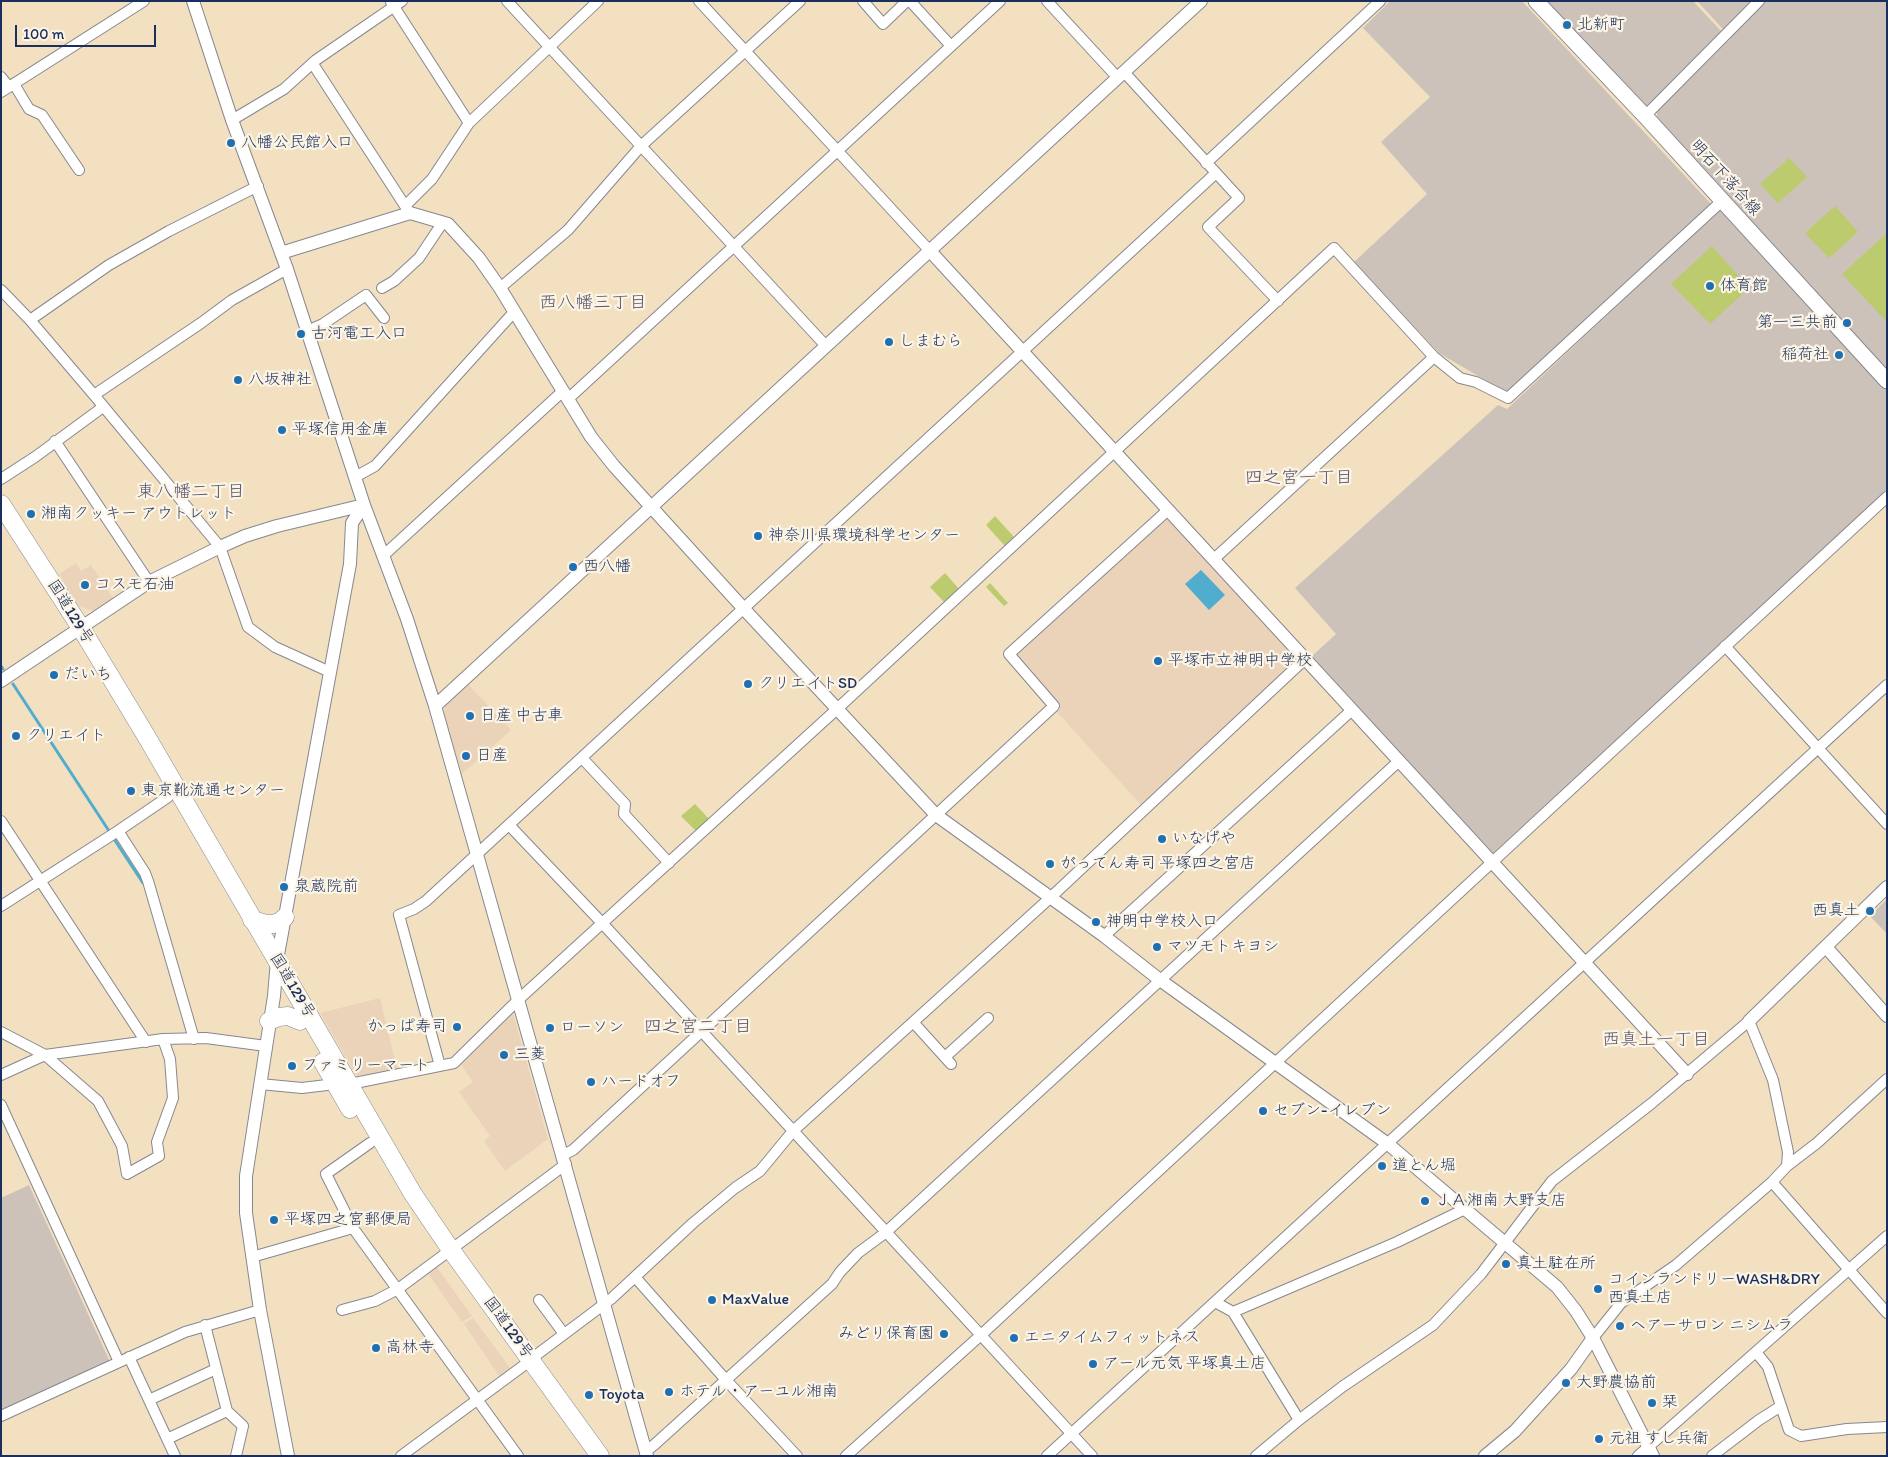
<!DOCTYPE html>
<html>
<head>
<meta charset="utf-8">
<style>
  body { margin:0 }
  #map { position:relative; width:1888px; height:1457px; overflow:hidden; background:#f2e0c1; font-family:Itim,sans-serif }
  canvas { display:block }
  .frame { position:absolute; inset:0; border:2px solid #1b2f5e; pointer-events:none }
  .scale { position:absolute; left:15px; top:25px; width:141px; height:22px; box-sizing:border-box; border:2px solid #1b2f5e; border-top:0; padding-left:6px; font-size:15px; line-height:18px; white-space:nowrap; color:#1b2f5e; -webkit-text-stroke:4px #fcf5e5; paint-order:stroke }
</style>
</head>
<body>
<div id="map">
<canvas width="1888" height="1457"></canvas>
<div class="frame"></div>
<div class="scale">100 m</div>
</div>
<script>
const context = document.querySelector('canvas').getContext('2d');
context.lineJoin = 'round';
function fill(path, color) { context.fillStyle = color; context.fill(path, 'evenodd'); }
const toPath = rows => new Path2D(rows.map(r => 'M' + r).join(''));
function stroke(path, color, width, dash) { context.strokeStyle = color; context.lineWidth = width; context.lineCap = dash ? 'butt' : 'round'; context.setLineDash(dash || []); context.stroke(path); }
function label(font, color, halo, rows, align = 'center') {
  context.font = font + ' Itim,"Klee One",sans-serif'; context.lineWidth = 4.5; context.setLineDash([]); context.textBaseline = 'middle'; context.strokeStyle = halo; context.fillStyle = color; for (const [text, x, y, turn = 0] of rows) {
    context.save(); context.translate(x, y); context.rotate((+turn || 0) * Math.PI / 180); context.textAlign = isNaN(turn) ? turn : align; if (halo) context.strokeText(text, 0, 0); context.fillText(text, 0, 0); context.restore();
  }
}
const built = toPath([
  [1164,518,1167,518,1298,659,1298,663,1141,805,1056,711,1060,708,1017,659,1016,655],
  [76,563,81,571,91,565,113,598,94,611,78,606,59,574],
  [468,684,511,730,462,774,444,714,445,706],
  [380,998,397,1069,357,1076,320,1013],
  [513,1013,548,1139,505,1171,484,1141,490,1136,459,1092,473,1082,461,1065],
  [436,1266,472,1316,462,1322,427,1272],
  [473,1318,511,1369,500,1377,464,1324]
]);
const industrial = toPath([
  [1390,1,1522,1,1711,204,1711,206,1507,393,1439,353,1354,262,1427,194,1381,142,1430,97,1363,28],
  [1547,1,1693,1,1723,33,1650,105,1646,106],
  [1697,1,1887,1,1887,490,1493,853,1312,656,1336,634,1295,588,1498,405,1507,409,1731,199,1657,120,1657,111,1731,38],
  [1887,899,1887,934,1870,916],
  [29,1185,110,1362,1,1412,1,1198]
]);
const green = toPath([
  [1789,158,1807,177,1778,203,1760,184],
  [1835,206,1858,232,1829,258,1805,233],
  [1887,233,1887,322,1842,274],
  [1712,246,1749,288,1710,324,1671,284],
  [995,516,1014,537,1005,546,986,525],
  [945,573,959,589,944,602,930,587],
  [990,583,1008,603,1004,606,986,587],
  [695,804,709,819,696,831,681,816]
]);
const water = toPath([
  [1201,570,1225,595,1209,610,1185,584]
]);
const stream = toPath([
  [1,666,3,669],
  [13,684,109,831],
  [114,839,143,883]
]);
const minor = toPath([
  [507,1,826,346],
  [699,1,930,251],
  [863,1,883,24,907,1],
  [910,1,951,46],
  [1047,1,1118,78],
  [391,2,469,123],
  [313,64,409,212],
  [1124,72,1239,198,1208,227,1278,301],
  [1,77,9,87],
  [14,84,29,109,42,115,79,170],
  [1,92,144,1],
  [1645,116,1759,1],
  [232,120,284,89,316,60,402,1],
  [1206,163,1380,1],
  [405,206,432,179,469,123,598,1],
  [382,288,394,281,419,258,443,222],
  [500,288,568,230,641,146,800,1],
  [1,290,30,320,94,395,220,547,248,627,275,647,330,672],
  [30,320,109,265,169,231,258,186],
  [307,331,323,324,366,295,384,318],
  [94,395,201,323,232,300,287,269],
  [568,399,1000,1],
  [55,441,149,582],
  [355,477,375,466,514,312],
  [1,479,35,457,103,407],
  [384,555,563,391],
  [1214,559,1434,357],
  [1725,646,1887,824],
  [582,758,625,804,624,814,669,863],
  [1,821,146,1042],
  [509,825,603,924,1092,1456],
  [118,831,145,873,148,881,194,1039],
  [1,906,118,831,168,797],
  [1104,936,1352,710],
  [913,1022,951,1064],
  [1,1032,45,1055,98,1101,122,1146,127,1174,159,1156,157,1142,173,1098,170,1059,163,1039],
  [945,1057,988,1018],
  [440,1066,399,915,414,909,426,901,476,855,1216,173],
  [1,1075,45,1055,163,1039,206,1038,266,1046],
  [260,1084,302,1088,335,1084],
  [350,1084,454,1063,518,1000,837,709,1334,248,1434,357,1460,378,1476,382,1508,398,1722,201],
  [1,1105,119,1362],
  [370,1143,326,1174,353,1228,518,1456],
  [563,1155,573,1150,1054,706,1009,654,1168,510],
  [1787,1166,1817,1143,1887,1079],
  [1772,1182,1887,1313],
  [252,1257,353,1228],
  [635,1277,726,1380,797,1456],
  [539,1300,564,1334],
  [1215,1302,1233,1312,1397,1242,1465,1209],
  [342,1310,375,1301,398,1289,566,1164],
  [1233,1312,1299,1420],
  [205,1325,227,1411,243,1426,236,1456],
  [1756,1352,1768,1367,1789,1430,1801,1436,1847,1429,1887,1427],
  [129,1357,175,1456],
  [531,1359,611,1299,693,1223,735,1188,760,1171,793,1131,1050,898,1305,659],
  [149,1400,216,1369],
  [1,1416,185,1332,260,1310],
  [167,1439,227,1411],
  [645,1452,654,1445,832,1284,840,1272,858,1253,885,1233,1399,761],
  [401,1456,523,1366],
  [846,1456,981,1335,1887,497],
  [1047,1456,1887,685],
  [1256,1456,1299,1420,1342,1387,1433,1325,1481,1274,1552,1181,1652,1103,1749,1021,1773,1080,1788,1152,1787,1166,1772,1182,1676,1265,1621,1303,1593,1338],
  [1638,1456,1887,1236],
  [1712,1456,1759,1420,1781,1406]
]);
const tertiary = toPath([
  [193,1,232,120,287,269,364,505,407,619,435,706,647,1456],
  [930,251,1687,1074],
  [281,253,410,213,448,224,479,258,500,288,591,437,614,466,744,609,936,815,1104,936,1160,980,1388,1144,1557,1287,1576,1311,1593,1338,1653,1456],
  [1,681,149,582,220,547,245,536,277,526,364,505],
  [435,706,1201,1],
  [1826,947,1887,1016],
  [1749,1021,1887,887],
  [288,1456,260,1310,246,1213,246,1176,274,996,277,960,350,564,352,523,364,505],
  [1485,1456,1515,1431,1571,1369,1593,1338]
]);
const secondary = toPath([
  [1536,1,1645,116,1887,381]
]);
const trunk = toPath([
  [1,504,81,628,145,734,413,1194,451,1250,600,1456],
  [252,920,266,924,273,924,280,922,285,917],
  [269,1021,279,1017,288,1016,300,1021],
  [323,1062,350,1109]
]);
const markers = [
  [1567,25,5,"#1f6fb2"],
  [231,143,5,"#1f6fb2"],
  [1710,286,5,"#1f6fb2"],
  [1847,323,5,"#1f6fb2"],
  [301,334,5,"#1f6fb2"],
  [889,342,5,"#1f6fb2"],
  [1839,355,5,"#1f6fb2"],
  [238,380,5,"#1f6fb2"],
  [282,430,5,"#1f6fb2"],
  [31,514,5,"#1f6fb2"],
  [758,536,5,"#1f6fb2"],
  [573,567,5,"#1f6fb2"],
  [85,585,5,"#1f6fb2"],
  [1158,661,5,"#1f6fb2"],
  [54,675,5,"#1f6fb2"],
  [748,684,5,"#1f6fb2"],
  [470,716,5,"#1f6fb2"],
  [16,736,5,"#1f6fb2"],
  [466,756,5,"#1f6fb2"],
  [131,791,5,"#1f6fb2"],
  [1162,839,5,"#1f6fb2"],
  [1050,864,5,"#1f6fb2"],
  [284,887,5,"#1f6fb2"],
  [1870,911,5,"#1f6fb2"],
  [1096,922,5,"#1f6fb2"],
  [1157,947,5,"#1f6fb2"],
  [457,1027,5,"#1f6fb2"],
  [550,1028,5,"#1f6fb2"],
  [504,1055,5,"#1f6fb2"],
  [292,1066,5,"#1f6fb2"],
  [591,1082,5,"#1f6fb2"],
  [1263,1111,5,"#1f6fb2"],
  [1382,1166,5,"#1f6fb2"],
  [1425,1201,5,"#1f6fb2"],
  [274,1220,5,"#1f6fb2"],
  [1506,1264,5,"#1f6fb2"],
  [1598,1289,5,"#1f6fb2"],
  [712,1300,5,"#1f6fb2"],
  [1620,1326,5,"#1f6fb2"],
  [944,1334,5,"#1f6fb2"],
  [1014,1338,5,"#1f6fb2"],
  [376,1348,5,"#1f6fb2"],
  [1093,1364,5,"#1f6fb2"],
  [1566,1383,5,"#1f6fb2"],
  [669,1392,5,"#1f6fb2"],
  [589,1395,5,"#1f6fb2"],
  [1652,1403,5,"#1f6fb2"],
  [1599,1439,5,"#1f6fb2"]
];
const poiNames = [
  ["北新町",1577,25],
  ["八幡公民館入口",241,143],
  ["体育館",1720,286],
  ["第一三共前",1837,323,"right"],
  ["古河電工入口",311,334],
  ["しまむら",899,342],
  ["稲荷社",1829,355,"right"],
  ["八坂神社",248,380],
  ["平塚信用金庫",292,430],
  ["湘南クッキー アウトレット",41,514],
  ["神奈川県環境科学センター",768,536],
  ["西八幡",583,567],
  ["コスモ石油",95,585],
  ["平塚市立神明中学校",1168,661],
  ["だいち",64,675],
  ["クリエイトSD",758,684],
  ["日産 中古車",480,716],
  ["クリエイト",26,736],
  ["日産",476,756],
  ["東京靴流通センター",141,791],
  ["いなげや",1172,839],
  ["がってん寿司 平塚四之宮店",1060,864],
  ["泉蔵院前",294,887],
  ["西真土",1860,911,"right"],
  ["神明中学校入口",1106,922],
  ["マツモトキヨシ",1167,947],
  ["かっぱ寿司",447,1027,"right"],
  ["ローソン",560,1028],
  ["三菱",514,1055],
  ["ファミリーマート",302,1066],
  ["ハードオフ",601,1082],
  ["セブン-イレブン",1273,1111],
  ["道とん堀",1392,1166],
  ["ＪＡ湘南 大野支店",1435,1201],
  ["平塚四之宮郵便局",284,1220],
  ["真土駐在所",1516,1264],
  ["コインランドリーWASH&DRY",1608,1280],
  ["西真土店",1608,1298],
  ["MaxValue",722,1300],
  ["ヘアーサロン ニシムラ",1630,1326],
  ["みどり保育園",934,1334,"right"],
  ["エニタイムフィットネス",1024,1338],
  ["高林寺",386,1348],
  ["アール元気 平塚真土店",1103,1364],
  ["大野農協前",1576,1383],
  ["ホテル・アーユル湘南",679,1392],
  ["Toyota",599,1395],
  ["栞",1662,1403],
  ["元祖 すし兵衛",1609,1439]
];
const streetNames = [
  ["明石下落合線",1725,178,48],
  ["国道129号",70,612,58],
  ["国道129号",292,986,59],
  ["国道129号",508,1328,54]
];
const neighbourhoodNames = [
  ["西八幡三丁目",593,303],
  ["四之宮一丁目",1299,478],
  ["東八幡二丁目",191,492],
  ["四之宮二丁目",698,1027],
  ["西真土一丁目",1656,1040]
];
fill(built, '#ebd3b9');
fill(industrial, '#cdc2b9');
fill(green, '#bccb6d');
fill(water, '#50adce');
stroke(stream, '#50adce', 3);
stroke(minor, '#868890', 12);
stroke(tertiary, '#868890', 14);
stroke(secondary, '#868890', 17);
stroke(trunk, '#868890', 19);
stroke(minor, '#fff', 10);
stroke(tertiary, '#fff', 12);
stroke(secondary, '#fff', 15);
stroke(trunk, '#fff', 18);
for (const [x, y, r, color] of markers) { const dot = new Path2D(); dot.arc(x, y, r, 0, 2 * Math.PI); context.fillStyle = color; context.fill(dot); stroke(dot, '#fcf5e5', 2); }
label('16px', '#1b2f5e', '#fcf5e5', poiNames, 'left');
label('16px', '#1b2f5e', '#fcf5e5', streetNames);
label('18px', '#5a556d', '#fcf5e5', neighbourhoodNames);
</script>
</body>
</html>
